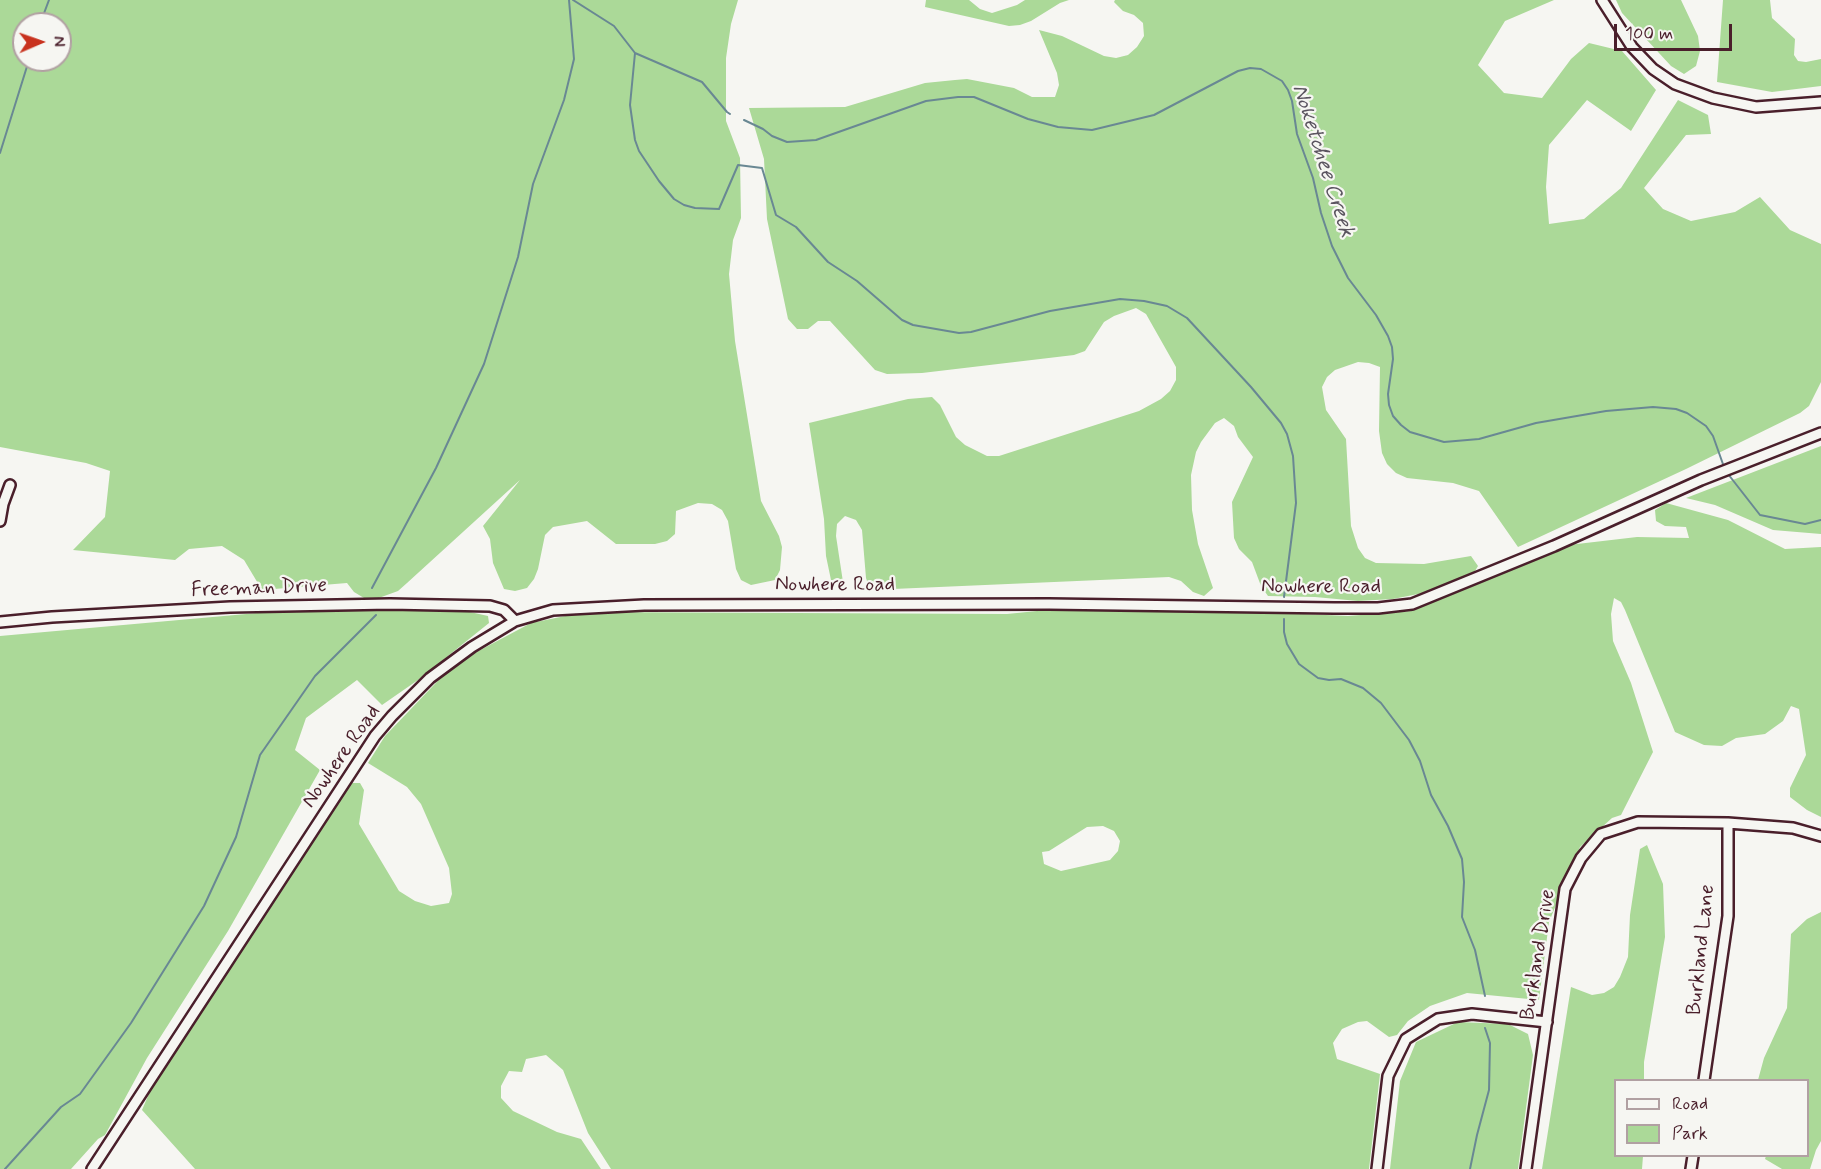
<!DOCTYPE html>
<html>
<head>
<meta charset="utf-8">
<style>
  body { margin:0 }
  #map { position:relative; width:1821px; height:1169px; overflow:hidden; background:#f6f6f2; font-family:Mynerve,sans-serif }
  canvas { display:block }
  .legend { position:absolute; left:1614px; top:1079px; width:195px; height:78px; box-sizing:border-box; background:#f6f6f2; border:2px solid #b1a0a2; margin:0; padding:8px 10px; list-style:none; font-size:18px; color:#4a1f2b }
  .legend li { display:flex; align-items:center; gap:12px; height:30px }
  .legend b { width:30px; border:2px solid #b1a0a2 }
  .north { position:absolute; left:12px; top:12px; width:60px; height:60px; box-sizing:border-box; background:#f6f6f2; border:2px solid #b1a0a2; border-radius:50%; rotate:88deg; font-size:16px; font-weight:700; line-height:24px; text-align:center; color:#4a1f2b }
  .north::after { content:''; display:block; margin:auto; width:21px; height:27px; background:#c8321e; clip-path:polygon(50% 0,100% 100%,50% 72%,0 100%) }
  .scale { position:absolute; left:1614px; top:24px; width:118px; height:27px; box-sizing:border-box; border:3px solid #4a1f2b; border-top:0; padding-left:8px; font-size:18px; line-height:21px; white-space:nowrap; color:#4a1f2b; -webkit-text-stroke:4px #f6f6f2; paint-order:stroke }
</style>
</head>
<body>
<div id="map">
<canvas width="1821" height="1169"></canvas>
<ul class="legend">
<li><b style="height:8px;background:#f6f6f2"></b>Road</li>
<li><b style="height:16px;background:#abd998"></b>Park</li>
</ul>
<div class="north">N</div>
<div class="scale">100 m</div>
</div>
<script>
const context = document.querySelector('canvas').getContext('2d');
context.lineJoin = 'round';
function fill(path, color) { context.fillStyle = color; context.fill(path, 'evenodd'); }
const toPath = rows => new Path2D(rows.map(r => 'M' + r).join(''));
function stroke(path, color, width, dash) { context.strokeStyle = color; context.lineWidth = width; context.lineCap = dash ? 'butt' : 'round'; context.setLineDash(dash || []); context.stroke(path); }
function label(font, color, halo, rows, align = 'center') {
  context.font = font + ' Mynerve,sans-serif'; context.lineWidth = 4.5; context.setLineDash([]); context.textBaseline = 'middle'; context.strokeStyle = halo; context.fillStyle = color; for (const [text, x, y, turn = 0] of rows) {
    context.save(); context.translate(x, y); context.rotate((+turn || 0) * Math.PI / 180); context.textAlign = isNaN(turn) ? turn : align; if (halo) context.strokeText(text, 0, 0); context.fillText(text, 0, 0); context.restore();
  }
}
const green = toPath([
  [0,0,738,0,731,24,726,58,726,121,740,158,741,218,733,240,729,274,735,341,761,501,779,536,782,547,780,570,775,580,751,585,741,580,736,569,728,521,722,510,712,504,698,503,676,511,675,534,667,541,655,544,616,544,587,521,553,527,545,535,538,569,534,579,527,588,515,591,504,589,493,563,490,539,483,526,520,480,407,583,398,591,376,599,364,598,354,592,347,583,262,590,244,560,222,546,189,549,175,560,73,550,105,517,110,471,86,463,0,447],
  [24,24,60,24,60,60,24,60],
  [926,0,969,0,980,9,992,13,1017,5,1025,0,1069,0,1060,3,1031,21,1020,25,1009,26,925,7],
  [1115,0,1554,0,1505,21,1478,65,1504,93,1542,98,1571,59,1589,43,1622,51,1656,90,1631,131,1587,100,1549,145,1546,187,1549,224,1584,219,1621,188,1678,100,1708,115,1711,134,1686,135,1644,188,1663,209,1691,221,1735,212,1760,197,1790,230,1821,244,1821,382,1809,406,1800,413,1686,469,1518,547,1479,491,1453,483,1407,478,1396,473,1387,464,1382,453,1379,431,1380,367,1369,363,1358,362,1335,370,1327,377,1322,387,1326,410,1346,439,1351,526,1358,548,1365,558,1376,563,1424,564,1471,556,1478,566,1472,576,1428,592,1393,599,1358,601,1315,597,1268,596,1261,586,1252,562,1239,549,1234,538,1232,502,1253,457,1238,437,1234,426,1224,418,1215,423,1201,442,1196,452,1191,475,1192,510,1198,544,1213,588,1204,596,1193,592,1181,581,1169,577,870,590,866,578,862,530,856,520,845,516,837,524,836,536,843,582,831,580,826,556,824,519,809,423,908,399,932,397,940,405,956,437,965,445,987,456,999,456,1139,411,1161,399,1170,391,1176,380,1176,367,1146,314,1136,308,1114,316,1104,322,1085,351,1074,355,922,373,887,374,875,370,830,321,818,321,808,329,797,329,788,319,767,219,764,159,749,108,845,107,925,83,955,80,967,79,1014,88,1032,97,1055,97,1059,85,1057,73,1039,30,1062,36,1104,56,1116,58,1128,55,1137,47,1144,36,1143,23,1134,15,1123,11,1114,2],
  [1616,0,1681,0,1698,36,1700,51,1696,66,1684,74,1671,66,1622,13],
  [1723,0,1770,0,1772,18,1795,39,1794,55,1798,61,1806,62,1821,59,1821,86,1772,92,1717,82],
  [1821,446,1821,534,1773,530,1715,505,1686,498],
  [1666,503,1728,520,1785,549,1821,547,1821,817,1807,810,1790,797,1790,788,1806,755,1799,709,1791,706,1783,721,1765,734,1736,738,1722,746,1704,745,1675,732,1625,610,1621,602,1614,598,1611,614,1613,641,1631,683,1653,752,1621,815,1612,818,1580,847,1549,922,1539,1000,1467,993,1430,1006,1408,1021,1397,1035,1389,1037,1367,1021,1358,1022,1342,1029,1333,1043,1337,1059,1380,1074,1369,1169,611,1169,588,1133,563,1070,546,1055,526,1059,522,1072,509,1071,501,1086,501,1098,513,1111,557,1132,581,1139,601,1169,195,1169,142,1110,157,1075,239,947,352,783,360,783,364,790,359,824,399,891,415,901,431,906,449,903,452,894,449,868,421,804,407,787,368,763,385,736,454,664,531,623,585,612,1007,614,1047,610,1214,610,1348,616,1411,611,1560,546,1637,537,1689,538,1686,527,1665,526,1656,521,1655,510],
  [1103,826,1114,831,1120,841,1118,851,1110,860,1061,871,1044,864,1042,852,1049,851,1087,827],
  [443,606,488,616,489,623,418,680,382,705,357,680,306,718,295,750,320,770,228,931,147,1058,105,1135,98,1139,71,1169,0,1169,0,636,291,610],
  [1647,845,1663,884,1665,937,1644,1062,1644,1080,1616,1080,1616,1156,1643,1156,1642,1169,1542,1169,1571,987,1592,995,1604,993,1614,987,1620,977,1628,957,1630,915,1640,849],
  [1821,912,1821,1141,1816,1150,1810,1169,1782,1169,1765,1159,1766,1156,1808,1156,1808,1080,1758,1080,1764,1058,1787,1008,1791,934,1807,919],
  [1458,1022,1508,1024,1528,1034,1533,1055,1518,1169,1390,1169,1400,1081,1416,1042]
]);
const stream = toPath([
  [573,0,614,26,635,53,702,82,727,112,730,114],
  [40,24,49,0],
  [635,53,630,105,635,140,639,151,659,181,674,199,684,205,695,208,719,209,738,165,762,168,776,215,796,227,828,262,857,281,902,320,913,325,959,333,971,332,1050,311,1120,299,1144,301,1167,306,1187,318,1251,387,1281,423,1287,434,1293,456,1296,503,1284,597],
  [744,120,763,129,772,136,787,142,816,140,926,101,958,97,974,97,1028,119,1058,127,1092,130,1154,115,1238,71,1250,68,1261,69,1282,81,1288,90,1292,101,1297,134,1313,178,1321,213,1332,246,1348,278,1376,315,1388,336,1392,347,1393,359,1388,394,1389,405,1393,416,1401,425,1410,432,1444,442,1479,439,1536,423,1606,411,1653,407,1676,409,1687,413,1706,426,1713,436,1724,467],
  [0,153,29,60],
  [1728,474,1760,515,1805,524,1821,520],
  [372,588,436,468,484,364,518,257,533,184,564,100,574,59,569,0],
  [1284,619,1284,632,1287,644,1299,664,1318,678,1329,680,1341,679,1363,688,1381,703,1409,740,1420,761,1431,795,1448,826,1462,859,1464,882,1462,917,1475,950,1485,996],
  [5,1169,61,1107,80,1094,131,1023,204,906,236,837,260,755,315,676,376,615],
  [1470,1169,1477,1135,1489,1090,1490,1043,1485,1028]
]);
const minor = toPath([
  [1602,0,1632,47,1653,69,1675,84,1713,98,1756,107,1821,102],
  [0,521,3,504,10,485],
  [0,622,52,617,230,607,390,604,490,606,504,610,515,621],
  [1704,1080,1728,916,1728,823],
  [92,1169,375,736,392,716,430,678,472,647,515,621,553,610,644,605,1049,604,1334,608,1378,608,1412,604,1554,546,1701,480,1821,433],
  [1377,1169,1388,1076,1406,1039,1438,1019,1472,1014,1547,1022],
  [1526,1169,1565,889,1581,858,1601,834,1638,822,1728,823,1793,828,1821,836],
  [1691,1169,1693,1156]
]);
const streetNames = [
  ["Nowhere Road",835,586],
  ["Nowhere Road",1321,588],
  ["Freeman Drive",259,589,-2],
  ["Nowhere Road",342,757,-55],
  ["Burkland Lane",1702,950,-84],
  ["Burkland Drive",1539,955,-81]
];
const waterNames = [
  ["Noketchee Creek",1322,161,72]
];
fill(green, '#abd998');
stroke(stream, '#698893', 2);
stroke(minor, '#4a1f2b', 14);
stroke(minor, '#f6f6f2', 9);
label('21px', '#4a1f2b', '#f6f6f2', streetNames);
label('italic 22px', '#5a545f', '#f6f6f2', waterNames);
</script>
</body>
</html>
